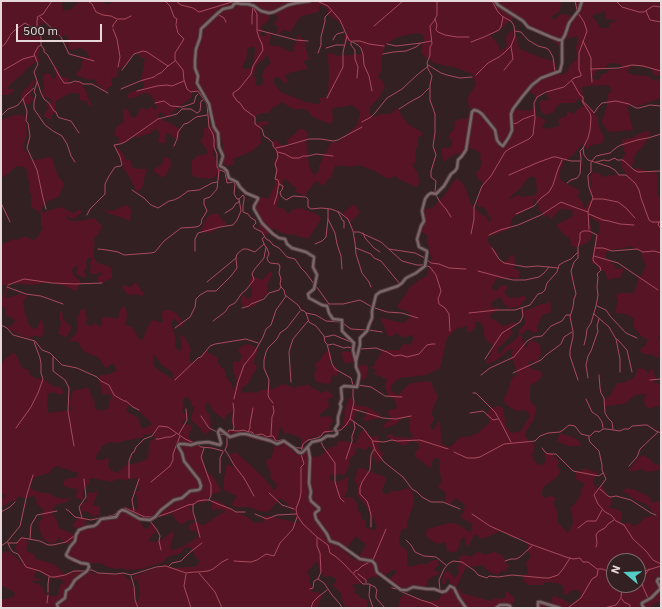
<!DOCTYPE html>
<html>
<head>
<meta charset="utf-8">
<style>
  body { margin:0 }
  #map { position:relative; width:662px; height:609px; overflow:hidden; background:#332023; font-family:"IBM Plex Sans",sans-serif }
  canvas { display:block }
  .frame { position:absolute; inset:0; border:2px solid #e6d8da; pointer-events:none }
  .north { position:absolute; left:606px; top:553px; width:40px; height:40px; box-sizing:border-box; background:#332023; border:1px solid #7b6a6c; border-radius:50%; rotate:289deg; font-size:11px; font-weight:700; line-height:16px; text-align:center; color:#e6d8da }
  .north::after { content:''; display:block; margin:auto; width:14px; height:18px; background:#54cdc6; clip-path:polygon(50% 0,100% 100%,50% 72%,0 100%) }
  .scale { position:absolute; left:16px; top:24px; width:86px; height:18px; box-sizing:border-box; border:2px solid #e6d8da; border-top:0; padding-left:5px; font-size:12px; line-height:14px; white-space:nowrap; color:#e6d8da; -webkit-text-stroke:3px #332023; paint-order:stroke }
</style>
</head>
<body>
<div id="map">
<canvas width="662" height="609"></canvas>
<div class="frame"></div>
<div class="north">N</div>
<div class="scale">500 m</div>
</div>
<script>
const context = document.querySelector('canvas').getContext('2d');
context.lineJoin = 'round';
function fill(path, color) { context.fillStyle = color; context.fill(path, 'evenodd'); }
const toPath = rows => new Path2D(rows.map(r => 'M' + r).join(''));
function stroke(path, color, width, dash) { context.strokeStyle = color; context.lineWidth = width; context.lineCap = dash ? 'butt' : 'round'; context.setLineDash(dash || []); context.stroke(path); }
const green = toPath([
  [1,1,62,1,63,11,72,9,74,5,77,5,78,1,102,1,108,5,113,1,237,1,238,2,254,3,254,1,508,1,509,2,515,2,518,1,561,1,560,11,551,17,552,19,555,19,561,14,563,14,571,16,572,18,576,9,575,1,661,1,661,75,657,76,654,75,651,68,639,66,631,66,627,72,633,75,648,76,653,80,657,81,661,76,661,98,636,107,631,103,630,106,627,107,633,130,610,132,604,127,603,125,602,121,607,106,608,94,611,92,612,90,608,85,588,86,583,87,582,88,583,97,586,104,598,117,598,125,603,135,603,141,602,143,599,144,591,145,587,150,583,143,572,156,564,161,559,174,560,179,562,181,580,191,580,192,577,196,582,201,584,208,585,208,589,202,592,199,592,195,589,192,590,187,591,186,592,184,590,178,593,171,595,173,599,173,602,176,606,177,608,175,613,176,618,174,626,178,626,177,625,172,623,170,621,164,623,159,623,156,626,154,624,152,622,140,623,139,632,138,637,135,646,131,651,132,644,145,635,154,632,166,632,170,636,169,637,168,640,168,647,173,655,172,658,176,657,192,658,196,661,197,661,334,658,337,659,340,661,340,661,359,653,355,644,354,640,351,641,348,645,346,647,341,647,339,641,336,635,329,634,326,634,318,626,314,615,313,618,300,616,296,617,294,620,293,633,293,636,288,639,276,641,277,646,266,641,254,641,251,630,246,620,249,613,249,608,251,606,254,606,259,610,260,611,263,615,266,616,269,621,268,623,269,623,271,620,278,615,278,611,279,608,280,605,272,602,270,597,269,597,266,596,264,591,263,594,248,599,231,600,226,599,223,589,216,589,223,592,228,591,239,585,244,579,245,576,247,571,246,570,236,566,237,556,225,572,217,573,215,572,210,560,209,553,217,550,219,549,215,543,217,543,213,538,210,539,206,536,201,536,199,533,200,534,204,532,207,513,217,511,223,510,229,489,236,488,238,488,242,491,246,497,253,498,260,505,262,508,260,510,256,513,255,515,261,514,268,520,272,519,278,517,279,513,277,503,279,497,278,492,286,493,290,495,291,497,290,502,285,506,285,507,288,504,293,508,297,510,298,515,297,519,298,524,295,526,298,525,300,519,307,512,307,508,309,507,309,508,306,504,304,501,297,491,302,491,305,492,307,498,308,498,310,490,315,490,318,495,320,503,326,508,325,511,323,515,323,516,325,511,329,511,330,513,333,501,346,497,348,498,353,499,354,501,353,505,347,513,342,519,335,519,333,518,331,523,327,525,322,524,311,533,308,541,304,546,304,550,300,551,311,549,313,542,315,537,327,537,332,534,333,528,329,520,335,522,336,523,342,525,344,525,349,527,347,530,340,538,343,540,345,541,354,539,358,534,363,533,361,528,362,529,365,529,368,540,371,543,374,539,380,530,386,530,399,531,403,536,407,534,419,526,431,525,436,528,440,535,445,532,456,534,461,539,465,543,465,544,464,546,458,544,454,551,453,558,460,559,463,557,465,560,472,558,475,557,477,543,487,542,492,542,495,545,498,551,496,556,498,553,503,557,511,558,523,568,533,573,524,572,513,570,508,573,506,580,496,581,493,580,491,585,484,576,479,575,472,581,471,582,469,587,469,598,473,597,475,593,480,594,485,599,488,602,485,608,497,611,497,611,504,609,508,614,508,621,512,622,516,620,523,621,524,629,523,634,526,640,523,645,517,658,515,653,512,648,505,634,499,628,494,622,491,625,490,626,488,635,490,648,496,651,500,651,503,658,501,661,501,661,601,652,605,651,607,652,608,539,608,538,602,537,601,551,605,552,597,555,596,564,600,571,605,574,602,579,599,581,594,579,591,575,590,572,590,568,594,564,594,564,590,562,585,557,583,545,582,542,585,529,585,523,581,524,575,528,574,526,563,530,558,531,556,530,554,528,551,528,545,523,538,513,538,501,531,482,539,477,535,474,535,471,541,468,546,465,545,466,539,464,537,461,539,457,552,447,551,446,544,444,542,440,544,436,543,428,538,426,535,427,529,450,523,454,523,459,525,471,533,471,530,473,524,461,518,461,516,464,511,465,506,463,503,455,498,451,504,445,501,446,495,445,492,438,487,442,480,439,469,440,460,437,458,435,458,432,462,432,467,429,468,426,464,415,457,415,452,420,448,417,442,412,441,406,445,402,445,387,437,387,435,391,434,393,436,398,437,408,438,413,437,412,434,410,431,410,423,409,418,405,417,401,419,396,424,389,427,383,428,382,427,387,421,392,420,387,411,397,408,395,400,388,394,385,387,387,379,383,378,380,376,376,375,374,372,377,370,371,368,371,367,375,366,375,361,378,359,382,351,387,350,400,350,402,345,405,344,410,345,413,341,413,336,409,335,407,337,403,337,396,333,393,336,389,336,387,335,385,328,381,320,382,318,383,318,397,322,404,323,411,316,410,313,408,312,400,309,398,307,398,304,407,293,409,288,419,280,427,276,432,256,429,254,430,251,429,246,427,243,427,235,420,231,424,222,423,211,424,209,433,208,433,207,444,196,451,185,457,178,463,184,465,187,471,204,483,216,485,215,486,216,488,221,489,222,492,219,489,216,485,208,478,206,477,205,480,193,482,188,483,182,478,179,476,174,477,171,479,171,482,161,480,160,481,154,475,150,475,149,469,148,465,151,461,156,458,153,450,157,445,161,443,161,442,153,442,149,443,148,449,148,452,146,452,141,453,139,448,139,450,136,449,134,454,130,455,125,454,122,460,119,466,119,472,110,470,108,467,99,476,84,472,74,457,68,434,63,430,59,425,57,421,52,424,36,421,34,417,33,398,37,386,44,381,60,382,68,378,78,382,80,385,86,379,98,370,107,370,114,371,116,373,117,381,114,390,114,397,108,399,111,403,118,409,125,420,131,423,134,421,136,418,137,418,145,416,150,415,163,412,164,418,174,419,184,416,187,401,180,395,176,393,176,393,178,386,178,373,170,358,165,349,167,341,165,340,166,335,166,331,178,329,178,323,186,316,181,306,193,305,196,298,193,295,191,297,189,284,178,282,184,279,185,277,192,279,199,276,206,278,208,281,208,285,210,287,213,291,213,291,210,301,208,318,215,321,218,318,224,308,239,302,237,299,237,296,235,286,234,280,232,275,228,265,236,262,231,259,229,259,219,254,210,256,204,259,199,262,197,268,199,275,185,275,167,274,162,277,157,273,143,275,139,281,145,288,145,291,147,292,146,287,143,287,140,296,133,298,130,301,129,304,129,308,134,308,136,306,139,309,166,314,175,319,171,319,166,326,151,327,151,329,145,333,142,339,142,358,124,357,122,360,116,360,112,355,107,351,104,350,106,348,106,333,108,332,110,333,119,332,123,330,124,313,117,306,109,293,109,282,102,276,106,273,107,269,113,263,113,255,116,253,120,256,124,259,122,266,121,270,124,263,126,260,128,261,143,252,151,233,159,234,164,234,166,231,164,227,167,223,161,223,145,220,136,217,135,217,143,213,152,213,155,215,157,215,160,219,172,217,175,213,178,208,179,196,177,193,176,191,170,192,167,191,162,197,156,208,154,206,148,200,141,204,136,204,128,209,127,212,124,209,106,201,92,199,90,192,92,192,95,191,98,176,109,167,117,165,115,160,112,158,115,158,116,162,120,172,124,179,129,179,137,177,139,174,138,168,132,166,134,165,143,160,143,158,140,160,134,156,128,151,133,144,135,137,138,136,135,135,135,125,143,121,143,118,142,119,138,114,134,117,126,124,122,123,112,124,109,126,109,129,111,130,116,135,118,138,114,141,108,143,108,147,110,150,107,152,107,154,110,157,108,154,100,150,94,145,93,130,99,127,97,127,96,131,92,142,89,144,86,143,82,141,81,144,64,145,59,139,56,138,52,132,55,128,62,125,64,124,66,119,68,117,77,111,78,112,86,107,88,107,90,103,91,102,87,97,84,94,79,89,80,84,78,76,75,77,72,81,69,82,61,84,60,81,58,80,56,90,58,87,52,81,48,69,50,67,35,53,38,51,36,52,30,51,27,47,23,43,23,40,28,40,31,43,34,41,37,38,47,40,50,39,53,38,55,40,61,36,62,26,69,23,74,20,75,9,86,8,89,13,89,13,92,8,95,1,95],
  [319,5,324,6,327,9,329,15,339,22,339,23,342,25,343,32,347,30,346,33,343,37,345,42,350,42,355,40,361,47,362,52,361,54,336,56,335,54,325,53,328,55,329,73,328,97,319,98,321,101,320,103,317,104,305,102,299,99,282,93,274,84,274,79,276,77,279,77,285,83,288,82,285,75,289,73,306,69,308,70,305,64,303,62,309,59,304,41,298,34,298,39,294,46,293,52,288,51,279,46,269,45,271,35,268,32,265,36,261,36,260,35,263,24,266,23,270,18,269,15,272,12,277,14,276,15,278,17,277,20,274,23,275,25,279,28,276,34,279,34,282,31,285,30,291,32,295,24,301,16,315,13,319,11],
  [604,10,606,19,608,20,610,19,617,20,614,22,609,23,609,28,601,28,592,16,598,13,601,14,602,11],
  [514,17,556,43,559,46,561,52,563,40,565,38,565,39,577,36,578,44,576,45,577,59,569,66,569,69,566,73,562,75,558,72,556,68,554,61,542,58,520,49,517,41,518,37,514,35,512,30,506,36,507,37,505,40,507,45,505,48,499,50,499,46,490,35,498,31],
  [251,47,255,47,255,49,254,59,252,68,244,69,242,67,247,57,247,49],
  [267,54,271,63,265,68,262,76,264,81,263,84,259,86,256,85,255,78,254,76,255,68,258,64,265,58],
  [615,63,622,65,621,69,609,70,607,73,602,74,598,80,596,80,592,77,596,76,595,72,598,70,603,69,607,66,607,64],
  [545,90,549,100,539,101,541,112,544,113,545,115,554,112,555,108,561,103,574,103,578,99,581,101,584,105,584,107,581,106,580,108,577,110,574,114,567,111,567,116,558,119,559,126,547,129,543,128,542,127,546,120,535,115,534,103,535,100,538,97,537,96,542,94],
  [525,91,532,93,536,96,535,98,533,109,530,111,513,109],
  [533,176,536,179,537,192,534,196,527,196,523,197,517,195,511,199,509,198,522,187,524,182,530,177],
  [477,321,481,323,483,327,484,336,487,341,490,343,494,346,491,354,487,360,486,363,487,364,495,361,503,355,505,352,510,349,513,350,511,356,518,373,517,375,513,377,510,383,509,388,504,399,505,404,517,411,524,410,529,413,530,416,521,431,512,433,506,426,503,408,497,406,490,409,486,415,490,419,489,423,484,427,478,433,472,435,469,437,461,437,450,447,443,445,442,444,440,423,438,422,434,430,431,429,430,426,434,420,434,417,432,416,432,412,435,402,437,400,438,397,438,395,435,392,433,388,432,383,428,381,412,383,408,385,398,395,391,391,391,385,400,378,426,375,440,368,447,338,457,328,464,327,468,325,467,331,468,332,470,332,474,329,475,327,475,323],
  [614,561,638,561,638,585,614,585],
  [57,67,61,77,65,77,70,79,68,81,68,83,75,83,79,82,81,83,86,91,88,98,93,107,89,105,86,101,80,100,79,98,80,95,78,93,70,93,56,101,55,112,52,115,52,119,49,119,45,117,44,115,49,107,46,105,47,104,49,103,51,104,52,102,49,98,44,97,43,93,44,86,43,79,44,75,47,73,50,74,53,79,56,78,56,76,54,68],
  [34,80,35,82,30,91,30,94,33,98,33,99,30,104,26,104,21,100,21,96,24,90,28,87,32,81],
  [14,115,22,115,25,118,27,134,23,147,25,152,27,151,31,161,50,157,52,158,58,177,60,178,64,184,59,196,56,198,45,202,41,210,42,212,44,213,47,211,62,207,70,212,74,213,78,210,82,211,81,213,74,219,66,216,66,217,70,221,80,221,94,218,102,226,99,234,94,238,94,242,95,244,93,250,93,255,95,260,98,263,108,266,111,268,112,273,112,277,111,279,102,283,98,282,98,276,102,275,102,273,99,272,97,274,93,274,90,273,91,267,90,263,92,258,90,257,88,258,86,262,87,268,84,271,86,278,77,275,76,273,78,266,77,265,72,269,73,275,79,280,80,283,78,287,77,291,59,284,49,282,32,285,11,283,6,292,5,297,8,298,20,294,27,296,23,301,24,309,29,325,33,329,37,328,41,319,43,324,43,334,42,336,41,337,33,336,30,338,21,336,20,334,15,333,14,331,9,330,8,328,14,323,15,320,13,319,12,317,6,316,5,314,5,307,2,307,1,308,1,300,3,299,2,297,4,294,5,290,8,285,3,285,1,286,1,245,4,243,10,241,14,239,18,240,22,237,26,237,34,240,36,239,43,228,41,226,41,213,31,207,31,199,32,195,29,191,29,187,30,183,28,179,27,170,24,167,18,166,15,167,8,174,1,178,1,120],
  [116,148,118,148,123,153,126,160,128,161,130,158,131,165,132,167,137,169,147,169,145,174,144,181,142,188,137,192,129,176,124,169,120,156],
  [165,156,170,159,171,165,167,174,163,177,161,177,153,170,161,165,163,162],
  [126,205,128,206,131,210,130,222,126,219,108,213,103,209,110,211,113,211],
  [353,205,355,205,360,212,353,220,349,221,343,213],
  [215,213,218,214,223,221,226,222,226,225,218,228,210,233,204,232,202,231,202,229,205,220,209,216],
  [269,272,271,272,272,274,267,285,267,293,253,307,250,307,242,305,241,301,242,296,245,295,247,299,249,299,252,295,252,290,249,282,251,278,253,276,255,277,263,280],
  [135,282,143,292,143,295,142,296,136,294,128,295,122,288,123,286,124,285,128,287,131,287],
  [122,307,125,307,127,312,126,325,132,327,139,339,142,340,151,321,154,320,161,323,163,322,162,315,162,313,165,310,169,310,176,313,181,319,183,325,180,328,180,324,175,319,173,319,172,321,171,326,173,329,175,337,175,347,180,351,182,350,182,348,180,334,186,339,191,350,189,356,191,364,197,359,199,360,206,350,208,351,208,353,217,357,218,363,222,368,224,369,227,379,231,383,233,391,237,381,234,373,233,367,233,362,236,361,239,362,242,356,238,350,244,345,249,344,257,348,257,352,253,364,257,365,256,369,251,377,248,384,244,386,241,390,241,393,249,392,257,393,261,390,273,389,283,384,295,388,299,386,304,386,307,384,314,389,319,391,320,393,325,392,327,390,331,394,334,396,327,400,330,406,320,414,320,417,330,416,331,417,333,421,329,429,330,431,320,436,311,437,308,441,305,442,302,447,301,447,301,438,299,437,291,434,284,433,283,430,281,427,280,428,276,445,279,447,283,443,285,444,300,456,304,454,309,447,310,456,311,457,321,456,321,454,324,453,325,451,329,449,331,447,337,446,338,441,346,441,356,444,360,433,364,430,367,431,368,435,370,436,374,437,376,436,379,436,378,441,380,443,378,445,379,449,380,451,384,453,379,464,372,455,373,451,372,448,369,446,366,450,357,447,355,451,355,455,351,457,349,462,350,463,348,468,344,476,341,474,331,475,329,476,330,479,332,482,339,481,349,477,347,483,348,489,344,498,349,497,354,498,354,500,358,504,357,510,361,514,361,518,363,520,366,520,365,526,367,528,375,530,377,527,375,522,364,503,357,495,358,486,354,480,358,469,363,468,371,472,385,477,386,479,382,491,383,493,388,494,392,491,399,491,408,488,412,491,414,500,414,503,407,523,407,527,406,529,402,529,401,531,399,539,399,545,407,550,407,566,413,566,424,563,424,565,434,560,437,560,439,564,436,567,434,570,438,572,439,574,438,575,429,578,426,588,411,587,406,589,403,589,393,587,388,580,395,574,396,571,395,570,392,570,384,576,372,577,359,584,354,584,352,585,355,589,354,592,356,594,358,594,360,598,367,600,368,607,370,608,346,608,342,600,342,594,333,586,332,585,336,583,336,579,334,577,329,576,326,577,324,576,322,572,320,571,317,561,307,572,309,576,310,583,312,587,311,589,311,590,313,592,318,592,322,596,319,602,318,608,1,608,1,599,8,599,11,597,14,597,15,593,7,588,4,587,1,585,1,555,5,551,9,552,18,559,21,564,22,563,21,558,15,548,17,545,16,543,22,537,27,540,28,542,26,551,34,554,35,558,36,559,54,564,65,575,70,573,72,574,75,571,77,571,82,574,90,570,92,573,96,574,103,573,106,575,109,574,114,575,122,574,125,576,130,580,134,589,133,598,134,601,138,601,140,593,138,581,137,579,133,579,133,577,150,570,162,566,166,564,172,568,176,568,187,567,196,567,199,562,199,560,195,556,193,551,190,547,185,548,183,549,182,552,178,554,170,556,167,557,165,559,164,562,144,568,142,569,126,570,122,568,116,569,107,567,101,563,90,563,88,562,86,560,85,565,81,566,70,561,66,556,75,542,74,538,68,544,59,538,55,543,49,543,43,538,38,524,42,518,44,510,36,503,37,500,34,496,23,498,18,496,17,499,1,507,1,499,6,495,1,494,1,365,6,358,13,353,15,353,22,368,26,369,29,371,30,375,35,378,47,381,52,386,59,387,63,390,64,393,61,395,53,392,47,394,47,401,48,413,71,410,70,403,72,394,74,390,84,389,86,387,89,389,91,395,95,404,94,407,96,409,101,411,108,409,110,400,112,396,108,394,103,395,100,384,99,375,106,375,117,371,114,364,111,364,106,368,98,357,85,352,82,349,78,342,75,341,69,342,71,339,77,332,78,325,77,318,81,310,83,309,86,310,85,314,87,317,86,324,88,325,91,326,95,323,101,327,102,325,102,318,109,317,117,319,119,316,119,312],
  [153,353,162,365,171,371,173,374,173,379,158,370,154,366,153,363],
  [187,397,192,403,191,406,195,407,192,415,191,420,200,428,204,434,209,432,211,423,209,414,205,410,205,408,206,403,208,402,214,412,224,419,228,414,233,411,231,417,232,420,231,423,235,428,236,431,229,430,227,431,226,437,232,439,240,436,246,436,256,440,270,443,275,445,271,459,268,459,266,462,269,470,271,473,270,477,277,485,275,491,263,477,237,453,235,452,230,455,230,456,233,460,231,462,234,466,233,467,227,464,224,479,224,490,237,496,232,504,235,507,249,507,259,511,268,512,278,501,279,498,285,501,294,512,299,522,298,523,277,518,268,516,266,516,263,519,265,522,254,523,246,516,242,515,240,513,236,512,235,511,216,500,212,502,212,511,214,509,217,509,225,511,226,513,221,513,206,524,203,525,195,522,190,524,189,529,192,531,196,531,197,533,199,536,189,543,180,548,172,550,170,548,173,537,173,531,163,539,156,542,148,541,155,532,156,527,151,523,148,529,144,528,139,520,143,521,148,520,155,516,155,515,165,516,169,514,174,514,174,517,176,520,181,525,189,520,196,520,189,507,200,502,204,503,208,500,208,497,213,494,221,491,220,488,212,475,209,474,205,471,205,467,203,465,203,461,202,460,204,457,201,457,202,447,197,446,195,442,187,437,189,436,189,433,191,430,191,425,182,424,186,416,184,413,182,413,184,404,182,402,184,398],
  [129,405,138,410,146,418,149,420,152,425,142,429,138,418,126,411],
  [153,432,155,439,150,441,148,458,146,460,125,466,117,473,111,470,108,466,109,459,107,458,104,460,97,460,96,458,97,454,101,449,101,446,103,445,111,442,118,443,126,440,130,440,143,437,144,435,150,434],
  [56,466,78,473,78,477,66,479,64,481,63,485,69,488,78,489,76,495,74,497,81,500,84,499,83,494,84,486,89,484,90,478,113,482,114,480,118,479,125,480,138,478,137,484,138,485,139,488,139,491,136,491,135,494,137,497,138,511,134,507,129,508,124,507,123,508,131,512,131,514,122,512,118,513,114,518,107,520,101,519,96,526,87,529,85,525,87,521,80,516,72,525,77,529,77,533,75,535,59,528,56,519,52,514,53,508,57,504,67,502,71,498,63,499,55,497,48,493,42,493,37,491,32,490,30,488,31,483,35,477,49,473,53,468],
  [356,536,366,545,360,555,355,560,344,551],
  [36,571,41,572,49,578,56,578,57,579,60,579,65,582,64,583,61,584,58,592,60,594,56,596,49,596,45,593,43,588,39,584,33,583,32,581,39,581,41,578,39,579,34,578],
  [62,311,63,319,71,327,71,328,67,337,63,336,60,334,58,334,61,324,60,318,60,312],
  [344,351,352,352,357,355,355,363,348,362,345,364,341,353],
  [327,352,332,353,330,361,330,364,335,366,338,370,337,376,332,375,331,376,331,382,328,384,316,382,314,375,315,372,317,368,315,366,316,363,321,359,324,353],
  [358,365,360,365,361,366,364,365,367,365,368,368,366,378,363,380,360,379,357,367],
  [638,368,644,369,648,373,650,373,650,369,653,370,655,377,657,378,653,382,661,385,661,409,658,406,656,406,652,408,649,408,645,406,644,399,647,394,635,395,627,402,623,404,607,406,604,404,606,399,611,395,613,389,618,383,624,383,628,380,631,380,633,379,635,376,635,373,637,372,637,369],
  [350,398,354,398,354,404,355,405,368,407,377,413,380,413,379,418,366,421,364,420,364,418,367,413,366,410,358,410,355,413,354,420,347,426,340,430,343,424,345,415,344,413,348,400],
  [560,433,575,438,580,442,581,446,568,446,557,441],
  [643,455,648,458,651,460,653,463,655,464,658,465,661,462,661,471,657,470,648,472,642,469,635,471,628,471,630,468,635,463,638,458],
  [99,492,97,494,93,505,94,506,100,506,100,515,94,517,88,512,82,511,80,509,82,504,87,501,87,493],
  [477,552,482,553,484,555,495,552,503,556,506,564,510,566,507,568,505,572,502,570,501,572,497,575,487,570,483,565,475,566,474,567,467,566,466,567,455,590,458,591,458,589,461,590,461,593,491,601,495,598,500,599,506,597,505,592,507,592,513,596,515,600,510,607,511,608,397,608,399,604,400,599,403,595,409,596,426,602,438,600,442,594,446,592,450,584,448,577,446,581,446,584,442,584,443,577,444,573,448,571,455,578,459,572,458,569,457,568,460,564,459,562,459,557,464,555,471,557]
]);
const stream = toPath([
  [88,1,92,4,96,12,103,15,111,16,117,19,125,19,131,16],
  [165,1,170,6,174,17,177,19,176,24],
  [176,1,181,5,193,8,199,12,232,2,243,3],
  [317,1,328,6,340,20,347,36,343,52,343,67,327,98],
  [575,1,577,10],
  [616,1,622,7,639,12,644,12,653,6,661,7],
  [246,3,247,2,254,4],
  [253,7,257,14,257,31,259,38,262,44,263,50,253,66,251,74,239,89,233,93,233,95,237,101,240,103,244,109,255,117,255,124,262,129,264,136,269,139,273,143,273,146,277,151,278,157,275,164,277,170,275,179,278,180,279,184,283,186,282,190,280,192,281,196,286,200,293,196,306,197,308,199,308,207,311,209,321,208,331,209,339,212,348,219,353,231,355,243,356,254,362,273,369,282,371,287],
  [646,11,650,20,661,22],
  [219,15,224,18,226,22],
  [40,17,60,36],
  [435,19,437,25,436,30,438,32,445,35,457,37,469,37],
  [252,24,252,16,253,7],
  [374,26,403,1],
  [113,27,113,25,117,20],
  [35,29,37,26,37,20,38,19,37,17,43,14,52,1],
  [113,29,117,39,120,57,118,67],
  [258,30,296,40,308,41],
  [515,31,521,32,528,40,538,46,546,48,549,50,553,57,555,72],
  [10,35,15,30,25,23,35,29,40,35,41,38],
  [347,36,349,40,358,45,361,48,363,54,364,65,369,76,372,91],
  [61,37,69,54,80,57,94,61],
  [41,39,41,45,44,49,44,52,47,54,54,66,60,77,64,83,70,83,75,81,80,82,83,84,92,84,108,93],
  [333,40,335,36,337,34,344,32],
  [353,41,360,41,369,44,384,46],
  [583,41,591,58,591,69,592,82],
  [351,42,351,45,355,50,355,59,358,67,357,78],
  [471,42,484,37,499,30,501,27,503,17],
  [387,44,396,46,421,43,431,41],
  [41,45,38,47,34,54,38,64,34,72,41,93,44,99,49,103,54,111,56,112,58,117,60,118,71,121,79,133],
  [1,47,5,44,10,36],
  [326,48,336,45,344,45],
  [318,53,321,45,321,37,325,21,325,17,331,11],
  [383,54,393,52,406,51,416,47,421,43],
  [428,65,441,73,447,75,460,78,472,77],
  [591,69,619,68,632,65,643,66,661,71],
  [4,70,23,59,34,56],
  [122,70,134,54,143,51,147,52,168,66],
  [504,70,513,59,511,46],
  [476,75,488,63,499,57,504,53,511,46,515,36,514,26,511,21,503,17,498,12,492,1],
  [37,82,34,92,36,95,34,102,34,109,45,125,53,131,62,136,67,144,71,156,75,162],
  [121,89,140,81,154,77,158,74,161,73,168,66,175,61],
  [137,91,157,86,167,85,172,86,184,81],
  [23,99,27,111,26,121,28,123,30,136,27,148,37,170,43,198,46,209],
  [582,101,587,105,594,113,598,107,602,103,616,101,629,104,636,108,639,108,650,105,661,106],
  [155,103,164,101,171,106,182,107,194,103,196,96,198,94],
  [399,109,410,102,421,96,429,88],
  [1,116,8,109,14,107,18,105,26,95,34,88],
  [362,122,371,117,375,113,387,98,402,89,417,75,427,67],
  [513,124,517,123,523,119,534,115],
  [174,146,177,139,178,132,184,124,188,123,196,117,207,115],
  [276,148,285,146,309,139,321,139,333,141,338,140,362,127],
  [583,148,584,155,588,160,610,167,615,170,619,175,626,175,635,183,639,190,641,198,649,220,652,222,661,222],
  [278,152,285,154,292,158,299,158,303,156,308,156,316,154,333,156],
  [592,161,596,156,610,153,617,147,621,145,637,140,648,138,661,134],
  [596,162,604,160,608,161,615,158,617,160,623,160,634,170,638,172,661,171],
  [509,175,539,162,553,157,556,157,571,161,580,161],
  [567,183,571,180,577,178,580,174,581,158,580,151,583,148,588,138,590,130,591,118,590,113,583,103,583,97,580,95,572,81],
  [132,190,144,198,151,205,158,208,169,201,174,200,180,197,188,191,199,190,212,183,217,182],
  [435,192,436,181,431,177,431,171,436,155,433,146,435,133,435,114,430,100,430,85,432,76,428,69,427,63,430,55,430,47,432,44,430,26,434,21,437,15,437,1],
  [436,195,440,202,446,209,451,217],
  [239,199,243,195,244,196,244,200,243,205,243,212,248,214,251,218,255,220,256,223,253,226,254,228,262,232,266,239,270,241,273,245,279,248,287,257,295,259,301,268,306,273,314,284],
  [593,199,603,199,618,202,626,208,635,218],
  [1,203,10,222],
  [274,204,277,195,278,188,279,184],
  [338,212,339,214,341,217,342,220,344,221,344,228],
  [225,213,233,208,236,203,238,203,239,201],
  [516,214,534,206,541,198,549,192,553,185,558,169,562,160],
  [589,214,603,220,609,221,620,224,634,225],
  [87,215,90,209,105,194,105,184,109,176,115,167,121,166,122,165,120,157,114,145,120,144,125,142,158,119,177,114,182,109,191,109,197,113,200,111,201,101,203,100],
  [328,219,335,233,337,244,341,256,342,269],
  [659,222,658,225,660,227,661,230],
  [589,229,588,211,593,198,589,187,588,177,588,175,591,172,591,162],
  [354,232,359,232,381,242,402,261,417,265,424,265],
  [363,233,365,238,374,248,380,252],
  [471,234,474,219,474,207,482,186,491,176,505,152,509,149,529,139,533,135,535,118,534,103,537,97,546,92,564,87,574,78,581,76,581,74,579,70,579,53,587,31,584,22,578,13],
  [489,235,500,230,518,225,541,215,561,202,574,207,588,212],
  [264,237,262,239,265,246,267,248,269,254,267,258,268,261,270,263,279,264,280,267,279,273,281,279,280,284,281,287,284,290,285,295,298,305,301,310,304,311,306,313,316,315,326,321,341,322],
  [315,244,322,241,326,237,328,219,328,209],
  [356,248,371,254,374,258,381,261,400,284],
  [492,248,499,259,504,263,526,267,538,266,558,268],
  [596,248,603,248,612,251,637,249,643,252,654,251,661,253],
  [98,249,107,250,118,252,124,255,151,253,155,252,164,241,181,228,196,227,199,226,201,224,202,219,207,211,204,204,204,199,210,197,217,189,219,170,217,167,217,154,214,147,214,139,213,134,209,127,207,104,198,91,191,92,187,89,184,80,183,70,175,60,175,53,184,39,178,33,176,25],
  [389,249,415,253,425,258,431,263,439,264,449,268,466,269],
  [195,251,195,239,198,233,220,227,233,225,237,220,241,211,239,199,237,199,234,194,235,184,233,182,227,183,225,172,220,170],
  [594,256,618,263,658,290],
  [427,266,430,267,436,275,441,291,438,299,439,304,445,308,449,314,450,331],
  [478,271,504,278,513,280,525,280,539,277,544,273,549,267],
  [207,282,236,258,237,254,243,249,247,249,255,252,264,244],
  [8,285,24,279,52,283,75,284,102,283],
  [316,286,329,304,343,304,360,300,372,307,387,312,402,313,418,318],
  [7,287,26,294,41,296,63,304],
  [597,306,606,310,610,316,626,333,637,338],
  [242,308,249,306,251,304,264,299,269,293,279,290,281,287],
  [306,313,309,322,316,326,324,336,325,342,327,344,332,364,335,369,351,378,353,385],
  [469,313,497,310,515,310,530,305,538,294,542,293,545,290,547,283,557,272,559,265,564,262,571,259,578,252],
  [594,314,609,327,616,339,620,359,620,372],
  [213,321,225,312,229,306,235,303,242,293,246,290,253,281,254,279,252,274,254,270,264,258,266,247],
  [343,323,348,327,351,329,366,330],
  [1,325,7,328,13,335,35,341,42,350,50,353,62,365,77,368,97,377,101,381,109,385,114,395,124,401,126,401,133,407,139,410],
  [175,328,190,317,195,307,196,299,200,295,207,291,216,291,231,276,237,268,236,258],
  [369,330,382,332],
  [325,337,334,335,351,342],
  [617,339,627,350,632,372],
  [328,345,333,344,344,348,347,347,352,348],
  [584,345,586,337,587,329,591,323,596,306,598,295,597,287,598,277,597,274,601,270,600,267,594,262,593,259,597,235,589,231],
  [360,349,376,348,387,352,394,356,401,355,407,357,419,354,427,345,432,344,435,344],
  [53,357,53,371,65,380,69,388,68,411,74,446],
  [485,359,502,333,520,322,523,316,522,308],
  [513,373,541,360,546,355,561,344,564,337,572,332],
  [481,375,490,368,514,357,527,341,534,337,542,336,551,326,562,321,566,315,570,315],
  [599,375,600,388,601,393,604,398,605,413,608,418,612,422,613,429],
  [588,378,586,365,588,356,591,351,598,331,597,326,599,319],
  [175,380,198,358,201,357,210,346,215,344,246,339,258,343],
  [578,380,570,356,570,350,573,337,573,331,570,317,573,307,574,299,576,294,573,281,571,271,574,262,578,258,578,247,580,240,580,233,583,231,589,231],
  [650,380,661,379],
  [291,382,289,352,290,348,293,339,308,321],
  [358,386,358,385,371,387,385,396,402,397],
  [473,393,476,393,495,412,499,419,511,442],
  [234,399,238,382,244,365,254,353,263,337,266,329,271,325,276,310,286,296],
  [586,399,592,412,598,416,602,422,603,428],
  [273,403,269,398,268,395,269,380,264,368,264,360,266,352,268,348,277,339,280,333,287,328,300,311],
  [353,409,383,418,396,419,411,416],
  [470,413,483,411,493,420,498,419],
  [201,416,209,428,217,432],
  [350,419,363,428,372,440,375,450,384,462,403,477,412,489,417,492,422,497,431,502,443,502,460,509],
  [16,428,31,407,38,393,43,379,41,373,41,364,40,358,34,342],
  [233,430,234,427,233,421,234,410,233,403],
  [248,432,250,428,250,424,253,408],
  [179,434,187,420,186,409],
  [220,434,226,435],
  [227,434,229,430,238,431,244,430,248,432,252,432,255,435,262,434,267,437,271,436],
  [271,435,272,417,274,412,273,406],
  [271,436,273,436,276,441,278,441,284,439,290,444],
  [589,436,589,439,590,442,599,451,602,465,602,470,606,479,594,495,598,504,605,512,611,515,616,521,624,525,633,539,646,551,653,560,661,564],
  [590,436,594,432,596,431,599,432,603,429,607,429,620,431,624,429,629,429,632,426,644,425,647,425,656,431,661,433],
  [156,439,159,439,167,437,171,437,176,434],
  [373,441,384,442,392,440,397,441,420,440,448,449],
  [321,442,324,448,335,463,335,482,340,498,344,502],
  [197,444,201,447,212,448,223,451],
  [294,447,299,448,302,448],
  [204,448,201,457,211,485,211,495,209,500],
  [542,448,546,453,549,454,556,454,573,471,599,476,603,473],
  [225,450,229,456,234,465,244,478,254,496],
  [225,450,227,445,227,435],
  [301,452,303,444,308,440,317,438,321,436,324,432,341,430,346,425,350,419,354,402,353,396,353,387],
  [454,452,467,458,475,458,480,457,504,444,535,441,540,436,548,433,560,432,563,430,569,425,575,426,581,434,589,436],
  [301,454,304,464,301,467,301,492,300,498,296,509,297,515,303,524,317,537,328,545,330,553,335,556,343,563,361,582,363,584,369,584,375,587,377,590,376,595,376,598,385,608],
  [346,459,352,441,352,436,355,428,354,422],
  [629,466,637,457,640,449,658,432],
  [220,473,220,458,223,452],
  [129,478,129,461,132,453,134,452,136,447,144,439,152,436,159,426,168,427,185,439,194,443],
  [151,482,170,466,173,460,173,454,180,436],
  [600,489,608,496,611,497,616,496,631,500,651,513,656,515],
  [269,493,282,505,294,509],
  [193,505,193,512,195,518,200,537],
  [66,509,69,511,75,517,91,520,114,515,119,510,125,508,145,517,153,517],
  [134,511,132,500,139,479],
  [1,512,10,507,15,502],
  [255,514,267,519,277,515,296,514],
  [472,514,490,526,530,544,566,557,573,559,580,558,583,562,588,562,597,569,603,569,614,575],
  [157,517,174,511,188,505,194,504,198,501,204,500,209,500,218,504,231,509,236,512,245,512],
  [82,518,79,507,86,497,84,479],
  [150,521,157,530,160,536,159,541,161,550],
  [371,527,371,515,369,507,367,501,360,494,360,488,362,482,370,470,371,455,374,449],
  [578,528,587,521,596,521,602,510],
  [30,539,31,525,37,515,57,511],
  [406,540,411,545,415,552,424,556,436,557,446,565],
  [8,543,10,548,13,552,18,554,26,567,40,571,51,577,55,577,65,575,74,571,85,571],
  [8,543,17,543,21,538,23,538,40,541,48,545,53,545,66,542,74,536],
  [1,546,7,542,20,526,27,494,33,475],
  [596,547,597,543,596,535,598,532,601,530,605,528,608,524,614,520],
  [373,560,386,529],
  [234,561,251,562,257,560,266,554,274,556,280,543,293,529,297,517],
  [505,561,511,559,516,559,520,557,532,546],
  [169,566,172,563,181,561,189,553,202,543],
  [89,570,92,570,98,573,116,574,123,573,131,575,156,567,166,566,186,573,194,572,198,572,208,571,213,569,222,562,228,559],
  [1,571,1,570],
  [199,573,215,592,222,608],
  [354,573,355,571,358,570,362,566,370,562],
  [638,573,661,566],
  [186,574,184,586,191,608],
  [358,574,366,580,366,583],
  [131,576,134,586,135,600,138,608],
  [318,579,324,583,332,595,340,604,342,608],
  [370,585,369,596,373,608],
  [392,588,397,589],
  [310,589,313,588,314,581,318,579,321,572,320,553,317,546,317,538],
  [440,590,439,580,444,569,448,564,453,561,462,562,475,571,478,575,487,578,489,576,498,577,512,575,545,578,549,578,558,575,563,569,570,558],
  [400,591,421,600,431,603,440,608],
  [48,592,48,584,49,577],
  [648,598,643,587,642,583,642,580,649,569],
  [622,599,624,602,630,605,630,608],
  [47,603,48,595],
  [569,607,581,598,592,579,597,576,598,570],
  [311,608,313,602,318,597,327,590],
  [604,608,616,605,621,598,622,585]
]);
const tertiary = toPath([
  [495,1,498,5,523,21,528,27,551,37,559,40,562,40],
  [562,40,565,35,569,23,579,10,582,1],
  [356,361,360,345,360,338,367,331,369,325,372,318,372,311,376,295,380,292,398,286,402,283,406,278,416,273,425,266,427,253,427,251,419,247,417,239,421,226,424,221,422,211,425,199,428,195,431,193,436,194,444,186,451,174,455,171,457,168,458,160,462,156,466,150,472,112,474,110,478,111,482,114,495,130,497,140,500,144,503,146,509,137,512,130,511,114,513,109,522,97,532,85,541,78,560,71,562,63,562,40],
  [308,447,310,458,309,483,311,492,310,497,311,501,319,508,319,510,315,513,315,515,316,519,327,534,330,541,339,544,360,559,372,561,375,564,377,572,401,590,407,590,413,587,427,589,434,589,442,592,446,591,450,586,454,588,459,598,466,608],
  [58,608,57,604,65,598,66,591,70,588,75,580,87,571,89,567,88,564,81,563,72,559,68,557,66,555,70,547,75,541,76,535,79,530,87,527,94,526,97,524,101,519,116,517,119,512,122,510,126,511,140,519,150,520,155,517,161,510,174,500,182,498,190,491,198,490,200,489,201,486,199,480,184,461,182,453,178,446,179,444,184,444,191,445,197,443,208,442,220,445,221,443,218,432,220,429,230,437,240,434,246,434,271,441,277,444,284,441,294,448,298,452,301,453,303,452,312,442,321,440,327,436,334,436,337,434,337,432,335,429,338,424,338,417,341,407,340,404,342,399,341,388,344,386,357,387,359,377,359,374,356,367,356,362,353,350,354,343,342,331,342,320,333,319,329,313,327,306,322,305,309,298,308,294,314,289,317,275,313,267,314,257,306,252,292,248,287,244,285,239,279,238,273,234,262,223,254,209,254,206,258,199,258,198,246,193,240,187,237,182,229,178,227,171,224,168,220,166,223,156,219,147,218,133,214,127,211,114,209,104,197,83,198,76,195,68,195,60,196,49,200,38,201,29,218,13,223,9,232,7,234,4,237,3,241,4,248,4,254,6,261,11,269,13,274,12,288,5,296,3,310,1],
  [496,608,500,605,507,605,510,606,511,608],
  [538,608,538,602,540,602,560,608],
  [644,608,642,605,642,603,651,598,660,589,660,587,657,581,658,579,661,579]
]);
fill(green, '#571425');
stroke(stream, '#a84a5d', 1);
stroke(tertiary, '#4b3b3d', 4.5);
stroke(tertiary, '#7c6467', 2.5);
</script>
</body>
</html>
